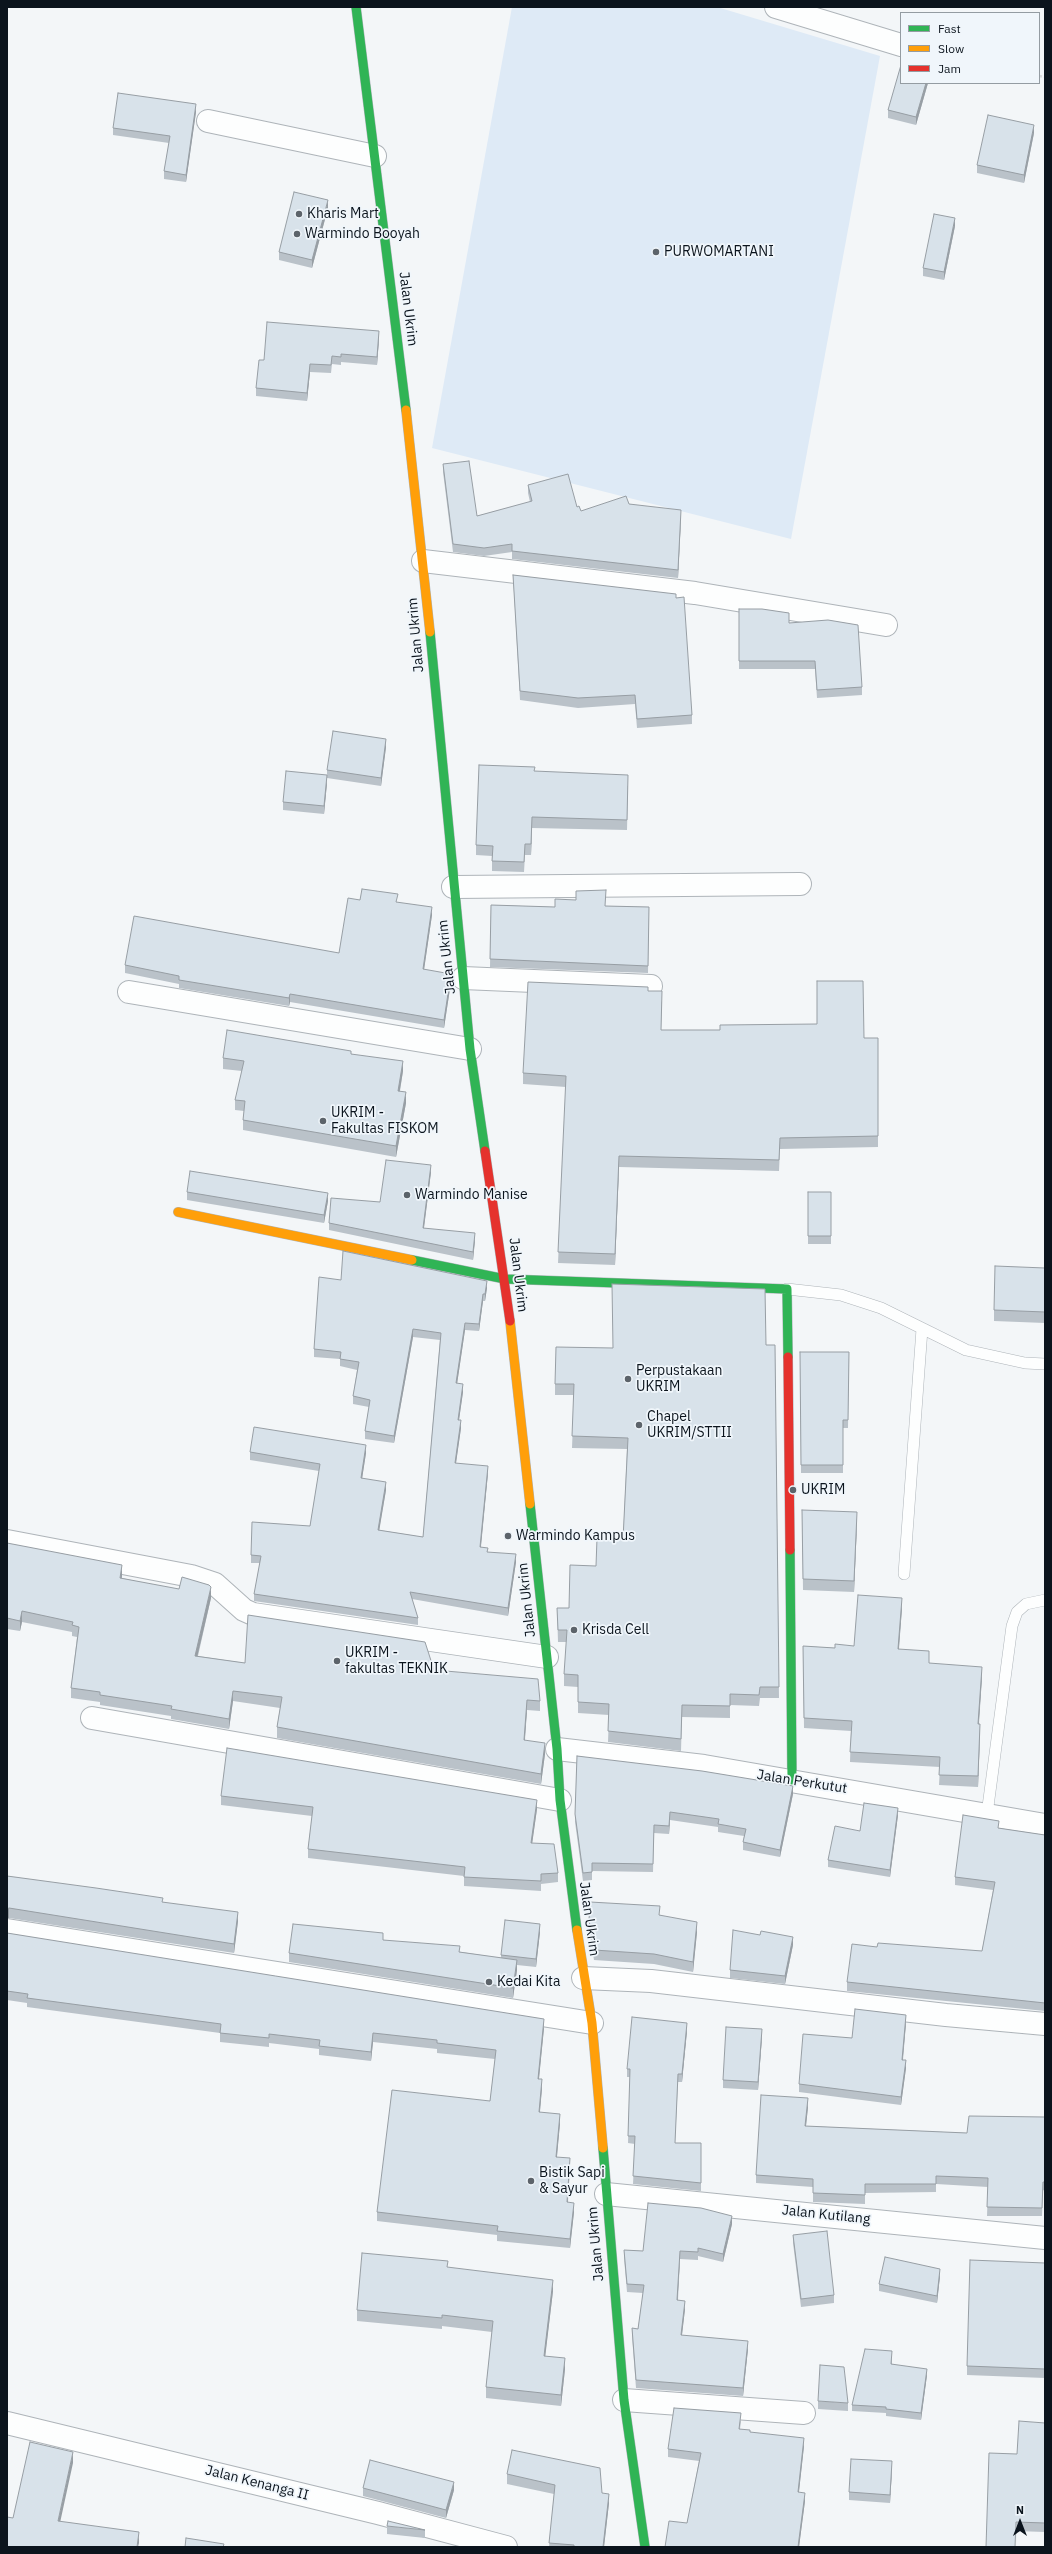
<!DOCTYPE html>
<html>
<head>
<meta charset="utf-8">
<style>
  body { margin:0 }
  #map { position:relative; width:1052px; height:2554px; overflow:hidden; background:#f3f6f8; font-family:"IBM Plex Sans",sans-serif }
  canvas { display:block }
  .frame { position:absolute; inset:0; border:8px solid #0b141d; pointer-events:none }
  .legend { position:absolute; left:900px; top:12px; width:140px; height:72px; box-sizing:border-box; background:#f0f6fb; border:1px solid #949ca2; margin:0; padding:5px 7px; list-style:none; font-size:12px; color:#0b141d }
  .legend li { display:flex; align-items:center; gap:8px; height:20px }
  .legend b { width:20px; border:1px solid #949ca2 }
  .north { position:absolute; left:1000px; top:2502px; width:40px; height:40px; -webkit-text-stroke:3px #f0f6fb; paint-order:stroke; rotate:0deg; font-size:11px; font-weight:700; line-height:16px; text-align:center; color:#0b141d }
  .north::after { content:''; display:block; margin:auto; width:14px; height:18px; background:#0b141d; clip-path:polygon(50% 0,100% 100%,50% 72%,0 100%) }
</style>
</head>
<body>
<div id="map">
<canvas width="1052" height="2554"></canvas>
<div class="frame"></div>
<ul class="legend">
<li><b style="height:5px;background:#30b455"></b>Fast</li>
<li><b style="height:5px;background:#ff9f0a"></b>Slow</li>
<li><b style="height:5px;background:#e5322d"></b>Jam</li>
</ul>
<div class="north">N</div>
</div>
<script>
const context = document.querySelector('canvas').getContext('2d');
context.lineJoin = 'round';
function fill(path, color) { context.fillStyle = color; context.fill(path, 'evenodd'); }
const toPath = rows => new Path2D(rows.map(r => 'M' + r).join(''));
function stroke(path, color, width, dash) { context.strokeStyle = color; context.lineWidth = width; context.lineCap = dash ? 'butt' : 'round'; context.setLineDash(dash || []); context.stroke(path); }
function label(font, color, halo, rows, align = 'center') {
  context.font = font + ' "IBM Plex Sans",sans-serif'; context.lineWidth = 3.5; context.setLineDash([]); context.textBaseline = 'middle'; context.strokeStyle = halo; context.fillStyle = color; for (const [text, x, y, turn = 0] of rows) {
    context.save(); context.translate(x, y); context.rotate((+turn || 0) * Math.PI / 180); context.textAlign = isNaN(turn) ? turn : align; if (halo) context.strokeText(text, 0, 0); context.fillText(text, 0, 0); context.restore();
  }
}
const green = toPath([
  [512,7,717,7,880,56,791,539,432,448]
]);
const path = toPath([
  [1039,76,1045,77]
]);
const lane = toPath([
  [787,1289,841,1295,881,1308,966,1350,1025,1363,1045,1364],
  [904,1574,922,1329],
  [987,1814,1012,1626,1017,1612,1026,1604,1045,1600]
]);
const street = toPath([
  [776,7,901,45],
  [208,121,375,156],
  [423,561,695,593,886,625],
  [453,887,800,884],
  [463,978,651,986],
  [129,992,470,1049],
  [7,1541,191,1576,215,1584,244,1610,253,1614,547,1657],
  [92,1718,560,1800],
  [557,1749,704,1766,1045,1825],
  [7,1930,592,2023],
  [583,1978,651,1981,946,2015,1045,2024],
  [606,2194,1045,2238],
  [624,2400,804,2413],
  [7,2423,378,2513,506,2547]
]);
const fast = toPath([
  [356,7,406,410],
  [430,632,470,1049,485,1151],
  [412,1260,505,1279,787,1289,788,1357],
  [530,1504,557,1749,560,1800,577,1930],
  [790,1550,792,1780],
  [603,2148,624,2400,645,2547]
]);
const slow = toPath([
  [406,410,430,632],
  [178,1212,412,1260],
  [510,1321,530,1504],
  [577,1930,592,2023,603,2148]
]);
const jam = toPath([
  [485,1151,510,1321],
  [788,1357,790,1550]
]);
const wall = toPath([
  [928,83,916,125,888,118,888,110],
  [196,112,186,182,164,179,164,171,169,143,113,135,113,128],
  [1034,133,1024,183,977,173,977,165],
  [328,208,312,268,279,260,279,252],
  [955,226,944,280,923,276,923,268],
  [379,339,377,365,341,362,341,365,332,364,331,373,310,372,307,401,256,396,256,388,264,360],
  [443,464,477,516,530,502,528,493,528,485,577,507,581,511,629,504,681,518,678,578,512,559,512,552,484,556,453,552,443,472],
  [513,575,676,598,692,715,692,724,637,728,635,704,578,708,520,700],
  [739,609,789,623,862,687,862,695,817,698,815,669,739,669],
  [386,747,381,786,327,778,327,770],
  [535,771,628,786,627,830,532,828,531,855,525,855,524,872,492,871,492,856,476,855,476,845],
  [327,783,324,814,283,810,283,802],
  [360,900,398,903,432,915,424,969,451,982,444,1028,290,1002,289,1006,179,988,179,984,125,973,125,965,339,953],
  [491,905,555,907,606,906,649,907,648,973,490,967],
  [648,991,662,1002,661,1030,864,1038,878,1038,878,1147,780,1149,779,1171,619,1167,615,1265,558,1263,566,1087,523,1084,523,1073],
  [351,1054,403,1071,400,1091,406,1103,396,1157,243,1130,243,1120,244,1111,235,1110,235,1100,242,1071,223,1069,223,1058],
  [431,1172,424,1228,475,1240,473,1260,329,1230,329,1223,380,1202],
  [187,1192,328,1201,324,1223,187,1200],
  [808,1192,831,1192,831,1244,808,1244],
  [1045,1268,1045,1323,994,1321,994,1310],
  [341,1280,487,1288,485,1301,483,1301,479,1331,465,1330,457,1384,463,1392,459,1420,461,1428,456,1463,488,1473,481,1547,488,1552,516,1562,508,1616,412,1599,418,1618,418,1625,254,1601,254,1594,260,1563,251,1563,251,1555,310,1526,319,1471,250,1460,250,1452,366,1453,362,1478,386,1490,379,1530,423,1537,440,1340,413,1337,394,1443,365,1439,365,1431,369,1407,353,1404,353,1396,357,1370,340,1366,340,1359,314,1357,314,1349],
  [775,1345,779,1698,760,1698,759,1706,730,1705,730,1718,682,1717,681,1751,608,1742,609,1715,578,1713,578,1687,564,1686,564,1674,567,1642,558,1642,557,1608,569,1608,596,1566,623,1539,627,1449,572,1448,574,1395,555,1395,555,1384,613,1348],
  [800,1352,849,1352,848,1428,843,1428,843,1473,801,1473],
  [802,1510,857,1523,854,1592,803,1590],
  [7,1543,122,1576,122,1578,211,1598,198,1656,245,1663,434,1670,540,1701,540,1711,527,1710,525,1740,545,1754,541,1784,277,1738,277,1727,280,1708,233,1701,229,1729,171,1719,171,1716,100,1705,100,1702,71,1698,71,1688,77,1637,72,1636,72,1632,22,1622,20,1631,7,1629],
  [902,1608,899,1649,929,1663,982,1677,979,1724,980,1734,978,1787,939,1785,940,1767,850,1762,851,1731,804,1728,803,1646,835,1648,854,1646],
  [577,1756,793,1794,780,1857,743,1850,743,1842,744,1836,718,1832,718,1827,670,1820,669,1834,654,1833,653,1872,592,1871,592,1880,583,1881,575,1822],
  [221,1796,537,1809,532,1843,558,1873,558,1882,541,1884,541,1891,464,1886,464,1876,308,1858,308,1849,312,1816,221,1805],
  [898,1815,890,1877,828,1867,828,1860,860,1831],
  [999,1828,1045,1835,1045,2011,847,1991,847,1982,877,1947,982,1951,993,1890,955,1885,955,1877],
  [7,1876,163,1902,238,1921,234,1953,9,1918],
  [660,1915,697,1932,693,1972,654,1964,594,1960,589,1930,589,1920],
  [540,1932,536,1967,517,1965,517,1970,513,1998,289,1962,289,1953,383,1940,501,1958,501,1955],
  [7,1933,544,2028,539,2079,542,2088,540,2112,560,2123,557,2157,570,2167,568,2202,574,2212,570,2248,497,2241,497,2235,377,2221,377,2212,490,2101,495,2059,437,2053,437,2049,373,2042,371,2061,319,2055,319,2049,269,2043,269,2047,220,2042,220,2033,27,2007,27,2003,7,2000],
  [793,1945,785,1984,730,1978,730,1970],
  [906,2023,903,2060,906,2068,901,2105,799,2092,799,2084,852,2038],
  [687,2031,682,2082,678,2082,675,2143,701,2143,701,2191,633,2184,635,2144,628,2143,630,2077,627,2077,627,2069],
  [762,2037,758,2090,723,2088,723,2080],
  [808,2107,806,2126,967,2133,1045,2117,1045,2191,1043,2190,1042,2216,987,2216,988,2187,936,2184,936,2192,865,2193,865,2204,813,2202,813,2187,756,2183,756,2175],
  [732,2224,723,2262,698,2256,698,2260,680,2259,678,2300,685,2309,682,2335,748,2349,743,2396,636,2388,632,2336,632,2328,638,2329,643,2293,627,2292,624,2258,624,2250,643,2251],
  [793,2235,834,2295,834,2303,801,2307,793,2243],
  [1045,2263,1045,2378,967,2375,967,2366],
  [448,2268,553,2291,545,2356,565,2369,561,2406,486,2398,486,2387,492,2332,442,2326,442,2329,357,2321,357,2310],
  [940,2276,937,2303,879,2291,879,2284],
  [892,2358,892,2364,927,2375,921,2420,886,2416,886,2413,852,2411,852,2405],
  [818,2401,848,2403,848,2411,818,2409],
  [741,2421,740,2429,750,2432,804,2446,799,2492,805,2501,799,2547,665,2547,687,2523,699,2461,668,2457,668,2449],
  [1045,2423,1045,2532,1016,2531,1016,2547,1017,2454],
  [892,2469,890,2503,849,2500,849,2492],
  [507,2474,602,2493,609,2503,604,2547,549,2547,554,2494,507,2484],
  [363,2488,454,2490,446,2518,363,2496],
  [387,2526,425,2530,425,2538,387,2534]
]);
const shadedWall = toPath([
  [926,83,928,83,916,125,916,117],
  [196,104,196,112,186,182,186,175],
  [1034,125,1034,133,1024,183,1024,175],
  [328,200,328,208,312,268,312,260],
  [955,218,955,226,944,280,944,272],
  [379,331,379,339,377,365,377,357],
  [310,364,310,372,307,401,307,393],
  [681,510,681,518,678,578,678,570],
  [386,739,386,747,381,786,381,778],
  [327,775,327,783,324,814,324,806],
  [532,817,532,828,531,855,531,844],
  [432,907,432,915,423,977,423,969],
  [451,974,451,982,444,1028,444,1020],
  [290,994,290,1002,289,1006,289,998],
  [403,1061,403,1071,398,1101,398,1091],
  [406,1092,406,1103,396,1157,396,1146],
  [619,1156,619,1167,615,1265,615,1254],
  [431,1165,431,1172,423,1235,423,1228],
  [328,1193,328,1201,324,1223,324,1215],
  [475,1233,475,1240,473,1260,473,1252],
  [487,1281,487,1288,485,1301,485,1294],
  [483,1294,483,1301,479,1331,479,1324],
  [465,1323,465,1330,456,1391,456,1383],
  [413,1329,413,1337,394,1443,394,1436],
  [463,1384,463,1392,458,1427,458,1420],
  [461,1420,461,1428,455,1470,455,1463],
  [366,1445,366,1453,361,1486,361,1478],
  [488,1466,488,1473,480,1555,480,1547],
  [386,1482,386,1490,378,1538,378,1530],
  [857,1512,857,1523,854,1592,854,1581],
  [516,1554,516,1562,508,1616,508,1608],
  [122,1565,122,1576,120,1588,120,1578],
  [211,1587,211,1598,195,1666,195,1656],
  [902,1598,902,1608,898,1659,898,1649],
  [22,1611,22,1622,20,1631,20,1621],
  [982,1667,982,1677,978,1734,978,1724],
  [233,1691,233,1701,229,1729,229,1719],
  [527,1700,527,1710,524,1750,524,1740],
  [980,1724,980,1734,978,1787,978,1776],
  [545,1743,545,1754,541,1784,541,1774],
  [793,1786,793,1794,780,1857,780,1850],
  [537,1800,537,1809,531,1852,531,1843],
  [898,1808,898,1815,890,1877,890,1870],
  [670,1812,670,1820,669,1834,669,1826],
  [9,1908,9,1918,7,1918,7,1909],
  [238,1912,238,1921,234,1953,234,1944],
  [697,1922,697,1932,693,1972,693,1962],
  [540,1924,540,1932,536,1967,536,1959],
  [793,1937,793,1945,785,1984,785,1976],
  [517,1960,517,1970,513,1998,513,1988],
  [906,2015,906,2023,902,2068,902,2060],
  [544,2019,544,2028,538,2088,538,2079],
  [687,2023,687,2031,682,2082,682,2074],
  [762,2029,762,2037,758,2090,758,2082],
  [373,2033,373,2042,371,2061,371,2052],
  [906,2060,906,2068,901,2105,901,2097],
  [542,2079,542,2088,539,2121,539,2112],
  [808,2098,808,2107,805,2135,805,2126],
  [560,2114,560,2123,556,2166,556,2157],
  [570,2158,570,2167,567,2211,567,2202],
  [574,2203,574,2212,570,2248,570,2239],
  [732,2216,732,2224,723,2262,723,2254],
  [680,2251,680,2259,677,2308,677,2300],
  [940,2269,940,2276,937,2303,937,2296],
  [553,2280,553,2291,544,2367,544,2356],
  [685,2301,685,2309,681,2343,681,2335],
  [748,2341,748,2349,743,2396,743,2388],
  [565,2358,565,2369,561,2406,561,2395],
  [927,2369,927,2375,921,2420,921,2413],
  [804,2438,804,2446,798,2500,798,2492],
  [73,2452,73,2463,58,2532,58,2521],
  [892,2461,892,2469,890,2503,890,2495],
  [454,2482,454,2490,446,2518,446,2510],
  [805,2493,805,2501,799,2547,798,2547],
  [609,2494,609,2503,604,2547,603,2547],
  [139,2532,139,2543,138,2547,137,2547]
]);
const building = toPath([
  [901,65,901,83,926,83,916,117,888,110,901,65],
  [118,93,196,104,186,175,164,171,170,136,113,128,118,93],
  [988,115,1034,125,1024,175,977,165,988,115],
  [294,192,328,200,312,260,279,252,294,192],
  [934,214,955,218,944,272,923,268,934,214],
  [267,322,379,331,377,357,341,354,341,357,332,356,331,365,310,364,307,393,256,388,259,360,264,360,267,322],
  [469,461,477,516,532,501,528,485,568,474,577,507,579,506,581,511,626,496,629,504,681,510,678,570,512,551,512,544,484,548,453,544,443,464,469,461],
  [513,575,676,594,676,598,684,597,692,715,637,719,635,695,578,698,520,691,513,575],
  [739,609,762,609,789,613,789,623,828,620,858,625,862,687,817,690,815,661,739,661,739,609],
  [333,731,386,739,381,778,327,770,333,731],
  [479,765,535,767,534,771,628,775,627,820,532,817,531,844,525,844,524,862,492,861,493,846,476,845,479,765],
  [286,771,327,775,324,806,283,802,286,771],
  [362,889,398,894,396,902,432,907,423,969,451,974,444,1020,290,994,289,998,179,980,179,976,125,965,134,916,339,953,348,898,360,900,362,889],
  [606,890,605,906,649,907,648,966,490,959,491,905,555,907,555,899,576,900,576,891,606,890],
  [817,981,863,981,864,1038,878,1038,878,1136,780,1138,779,1160,619,1156,615,1254,558,1252,566,1076,523,1073,528,982,648,987,648,991,662,991,661,1030,720,1030,720,1025,817,1024,817,981],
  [227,1030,351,1051,351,1054,403,1061,398,1091,406,1092,396,1146,243,1120,245,1101,235,1100,244,1061,223,1058,227,1030],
  [386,1160,431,1165,423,1228,475,1233,473,1252,329,1223,331,1198,380,1202,386,1160],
  [190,1171,328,1193,324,1215,187,1192,190,1171],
  [808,1192,831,1192,831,1236,808,1236,808,1192],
  [343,1251,487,1281,485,1294,483,1294,479,1324,465,1323,456,1383,463,1384,458,1420,461,1420,455,1463,488,1466,480,1547,488,1548,487,1552,516,1554,508,1608,410,1592,418,1618,254,1594,261,1556,251,1555,252,1522,310,1526,320,1464,250,1452,254,1427,366,1445,361,1478,386,1482,378,1530,423,1537,441,1333,413,1329,394,1436,365,1431,370,1400,353,1396,359,1362,340,1359,341,1352,314,1349,319,1277,341,1280,343,1251],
  [995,1266,1045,1268,1045,1312,994,1310,995,1266],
  [612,1284,765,1289,766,1345,775,1345,779,1687,760,1687,759,1695,730,1694,730,1706,682,1705,681,1739,608,1731,609,1704,578,1702,578,1675,564,1674,567,1630,558,1630,557,1608,569,1608,570,1565,596,1566,597,1538,623,1539,628,1438,572,1436,574,1384,555,1384,556,1347,613,1348,612,1284],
  [800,1352,849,1352,848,1420,843,1420,843,1465,801,1465,800,1352],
  [802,1510,857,1512,854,1581,803,1579,802,1510],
  [7,1543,122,1565,120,1578,179,1589,182,1577,209,1585,211,1587,195,1656,245,1663,248,1615,425,1642,434,1670,538,1679,540,1701,527,1700,524,1740,545,1743,541,1774,277,1727,282,1697,233,1691,229,1719,171,1709,172,1706,100,1695,100,1692,71,1688,79,1627,72,1625,73,1622,22,1611,20,1621,7,1618,7,1543],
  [858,1595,902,1598,898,1649,929,1651,929,1663,982,1667,978,1724,980,1724,978,1776,939,1775,940,1757,850,1752,852,1721,804,1718,803,1646,835,1648,835,1644,854,1646,858,1595],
  [227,1748,537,1800,531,1843,554,1844,558,1873,541,1874,541,1881,464,1877,465,1867,308,1849,313,1807,221,1796,227,1748],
  [577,1756,702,1771,793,1786,780,1850,743,1842,746,1829,718,1824,719,1819,670,1812,669,1826,654,1825,653,1864,592,1863,592,1872,583,1873,575,1814,577,1756],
  [864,1803,898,1808,890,1870,828,1860,835,1826,860,1831,864,1803],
  [963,1815,999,1821,998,1828,1045,1835,1045,2003,847,1982,852,1944,877,1947,878,1943,982,1951,995,1882,955,1877,963,1815],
  [7,1876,96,1888,163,1898,162,1902,238,1912,234,1944,9,1908,7,1909,7,1876],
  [590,1902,660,1906,659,1915,697,1922,693,1962,654,1954,594,1950,589,1920,590,1902],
  [505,1920,540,1924,536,1959,501,1955,505,1920],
  [293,1924,383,1933,383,1940,460,1946,459,1952,517,1960,513,1988,289,1953,293,1924],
  [733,1930,760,1935,761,1931,793,1937,785,1976,730,1970,733,1930],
  [7,1933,544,2019,538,2079,542,2079,539,2112,560,2114,556,2157,570,2158,567,2202,574,2203,570,2239,497,2231,498,2226,377,2212,392,2090,490,2101,496,2050,437,2043,437,2040,373,2033,371,2052,319,2046,320,2040,269,2034,269,2038,220,2033,221,2024,27,1998,28,1994,7,1991,7,1933],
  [855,2009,906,2015,902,2060,906,2060,901,2097,799,2084,803,2034,852,2038,855,2009],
  [632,2017,687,2023,682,2074,678,2074,675,2143,701,2143,701,2183,633,2176,635,2136,628,2136,630,2069,627,2069,632,2017],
  [726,2027,762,2029,758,2082,723,2080,726,2027],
  [761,2095,808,2098,805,2126,967,2133,969,2116,1045,2117,1045,2182,1043,2182,1042,2208,987,2207,988,2178,936,2176,936,2184,865,2184,865,2195,813,2193,813,2179,756,2175,761,2095],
  [648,2203,701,2208,732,2216,723,2254,698,2248,698,2252,680,2251,677,2300,685,2301,681,2335,748,2341,743,2388,636,2380,632,2328,638,2329,644,2285,627,2284,624,2250,643,2251,648,2203],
  [827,2231,834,2295,801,2299,793,2235,827,2231],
  [362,2253,448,2261,447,2267,553,2280,544,2356,565,2358,561,2395,486,2387,493,2321,442,2315,442,2318,357,2310,362,2253],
  [885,2257,940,2269,937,2296,879,2284,885,2257],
  [970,2260,1045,2263,1045,2369,967,2366,970,2260],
  [865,2349,892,2351,891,2364,927,2369,921,2413,886,2409,886,2407,852,2405,865,2349],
  [820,2365,844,2367,848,2403,818,2401,820,2365],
  [674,2408,741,2413,739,2429,750,2430,750,2432,804,2438,798,2492,805,2493,798,2547,665,2547,669,2521,687,2523,701,2453,668,2449,674,2408],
  [1019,2421,1045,2423,1045,2523,1016,2522,1015,2547,986,2547,989,2453,1017,2454,1019,2421],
  [30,2442,73,2452,58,2521,139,2532,137,2547,7,2547,7,2517,13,2518,30,2442],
  [512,2450,600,2468,602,2493,609,2494,603,2547,574,2547,574,2545,549,2543,555,2485,507,2474,512,2450],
  [851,2459,892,2461,890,2495,849,2492,851,2459],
  [370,2460,454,2482,446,2510,363,2488,370,2460],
  [388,2521,425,2530,387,2526,388,2521],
  [186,2538,224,2544,223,2547,185,2547,186,2538]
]);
const markers = [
  [299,214,4,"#5c636a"],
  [297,234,4,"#5c636a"],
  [656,252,4,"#5c636a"],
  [323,1121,4,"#5c636a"],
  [407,1195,4,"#5c636a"],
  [628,1379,4,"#5c636a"],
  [639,1425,4,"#5c636a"],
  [793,1490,4,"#5c636a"],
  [508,1536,4,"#5c636a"],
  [574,1630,4,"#5c636a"],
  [337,1661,4,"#5c636a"],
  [489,1982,4,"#5c636a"],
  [531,2181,4,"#5c636a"]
];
const poiNames = [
  ["Kharis Mart",307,214],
  ["Warmindo Booyah",305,234],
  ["PURWOMARTANI",664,252],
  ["UKRIM -",331,1113],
  ["Fakultas FISKOM",331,1129],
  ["Warmindo Manise",415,1195],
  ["Perpustakaan",636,1371],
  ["UKRIM",636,1387],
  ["Chapel",647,1417],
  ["UKRIM/STTII",647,1433],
  ["UKRIM",801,1490],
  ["Warmindo Kampus",516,1536],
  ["Krisda Cell",582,1630],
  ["UKRIM -",345,1653],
  ["fakultas TEKNIK",345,1669],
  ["Kedai Kita",497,1982],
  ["Bistik Sapi",539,2173],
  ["& Sayur",539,2189]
];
const streetNames = [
  ["Jalan Ukrim",408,309,83],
  ["Jalan Ukrim",416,635,-95],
  ["Jalan Ukrim",447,957,-96],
  ["Jalan Ukrim",518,1275,83],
  ["Jalan Ukrim",527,1600,-96],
  ["Jalan Perkutut",802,1782,9],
  ["Jalan Ukrim",589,1919,82],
  ["Jalan Kutilang",826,2215,6],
  ["Jalan Ukrim",596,2244,-95],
  ["Jalan Kenanga II",257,2483,14]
];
fill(green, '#deeaf6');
stroke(lane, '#aeb4b9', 12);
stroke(street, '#aeb4b9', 24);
stroke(fast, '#aeb4b9', 10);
stroke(slow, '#aeb4b9', 10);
stroke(jam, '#aeb4b9', 10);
stroke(path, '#dadbdc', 2.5, [3, 2]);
stroke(lane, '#fdfefe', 11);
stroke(street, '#fdfefe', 22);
stroke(fast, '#30b455', 9);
stroke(slow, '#ff9f0a', 9);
stroke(jam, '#e5322d', 9);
fill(wall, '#bac2c9');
fill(shadedWall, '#979ea4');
fill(building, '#d8e2ea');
stroke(building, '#979ea4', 1);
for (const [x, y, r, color] of markers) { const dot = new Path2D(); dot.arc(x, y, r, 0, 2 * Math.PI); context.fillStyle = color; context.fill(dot); stroke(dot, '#f0f6fb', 1.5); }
label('14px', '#0b141d', '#f0f6fb', poiNames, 'left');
label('14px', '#0b141d', '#f0f6fb', streetNames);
</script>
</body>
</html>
